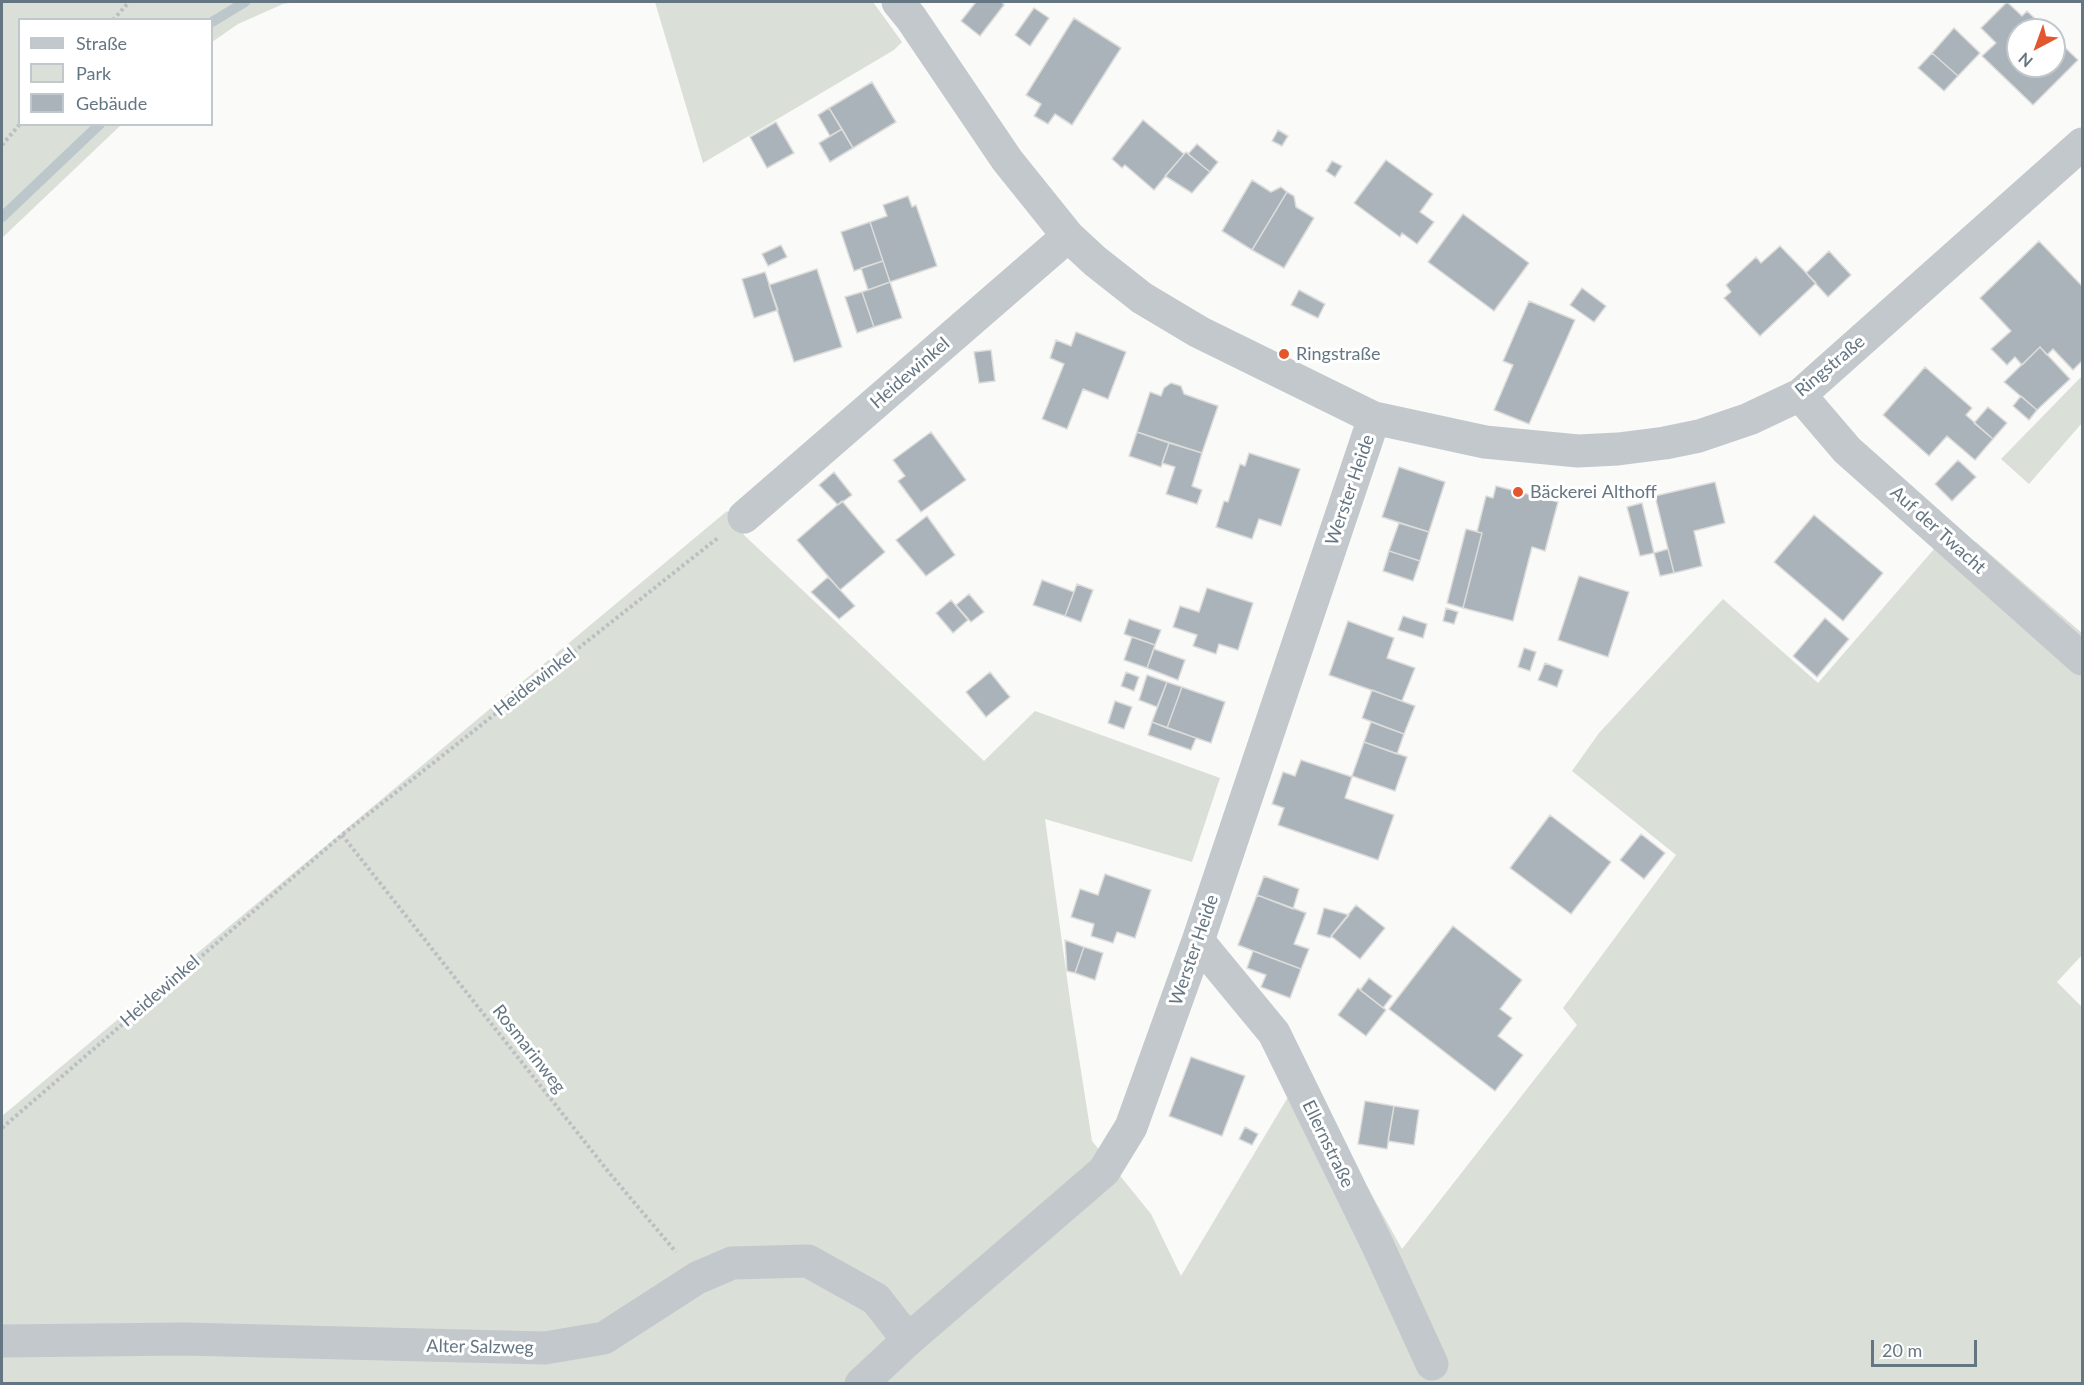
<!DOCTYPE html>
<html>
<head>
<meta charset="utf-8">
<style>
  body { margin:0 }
  #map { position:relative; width:2084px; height:1385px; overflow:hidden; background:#fafaf8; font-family:Lato,sans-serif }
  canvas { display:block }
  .frame { position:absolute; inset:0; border:3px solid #657683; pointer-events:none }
  .legend { position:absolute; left:18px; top:18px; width:195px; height:108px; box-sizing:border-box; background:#fff; border:2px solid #c1c8cd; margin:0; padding:8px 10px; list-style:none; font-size:18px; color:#657683 }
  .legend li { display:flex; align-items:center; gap:12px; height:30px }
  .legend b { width:30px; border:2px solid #c1c8cd }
  .north { position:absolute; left:2006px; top:18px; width:60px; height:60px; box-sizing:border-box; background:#fff; border:2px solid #c1c8cd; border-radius:50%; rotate:221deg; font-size:16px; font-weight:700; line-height:24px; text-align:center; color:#657683 }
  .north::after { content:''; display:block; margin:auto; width:21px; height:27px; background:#e4572e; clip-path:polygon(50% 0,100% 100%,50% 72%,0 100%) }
  .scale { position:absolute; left:1871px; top:1340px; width:106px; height:27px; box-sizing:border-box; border:3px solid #657683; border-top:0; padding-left:8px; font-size:18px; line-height:21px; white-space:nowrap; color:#657683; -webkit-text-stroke:4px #fff; paint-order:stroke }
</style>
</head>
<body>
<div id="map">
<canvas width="2084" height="1385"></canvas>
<div class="frame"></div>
<ul class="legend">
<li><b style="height:8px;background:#c3c8cc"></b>Straße</li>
<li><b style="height:16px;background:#dadfd7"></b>Park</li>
<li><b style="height:16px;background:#aab3b9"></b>Gebäude</li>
</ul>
<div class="north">N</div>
<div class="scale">20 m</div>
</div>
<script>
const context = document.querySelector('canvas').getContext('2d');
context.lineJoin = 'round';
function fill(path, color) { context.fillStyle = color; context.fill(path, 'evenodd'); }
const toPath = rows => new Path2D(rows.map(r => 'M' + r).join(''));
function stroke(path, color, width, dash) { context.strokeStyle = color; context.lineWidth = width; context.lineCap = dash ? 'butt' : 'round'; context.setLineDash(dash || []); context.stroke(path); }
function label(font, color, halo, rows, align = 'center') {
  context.font = font + ' Lato,sans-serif'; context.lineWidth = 6; context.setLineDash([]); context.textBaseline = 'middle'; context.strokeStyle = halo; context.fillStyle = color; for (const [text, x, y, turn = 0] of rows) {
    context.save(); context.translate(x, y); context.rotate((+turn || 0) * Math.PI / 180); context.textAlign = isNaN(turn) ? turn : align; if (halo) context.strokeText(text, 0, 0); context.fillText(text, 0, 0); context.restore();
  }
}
const green = toPath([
  [2,2,295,2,283,4,238,24,212,42,212,20,20,20,20,124,121,125,2,238],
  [655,2,873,2,902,42,894,50,703,163],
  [2082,376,2082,423,2029,484,2001,459],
  [727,511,745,536,984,761,1035,711,1220,778,1192,862,1045,819,1071,1007,1092,1141,1151,1214,1181,1276,1303,1072,1402,1249,1577,1025,1563,1008,1676,855,1572,771,1599,733,1723,599,1818,683,1941,541,1961,558,1976,542,2082,633,2082,955,2057,982,2082,1007,2082,1383,2,1384,2,1116]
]);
const stream = toPath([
  [212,22,245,2],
  [2,217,100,124]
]);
const building = toPath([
  [976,2,1002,2,1004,5,980,36,961,21,976,2],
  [2007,2,2022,16,2027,11,2047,30,2018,30,2018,66,2054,66,2054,37,2078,60,2033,105,1982,56,1996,43,1981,28,2007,2],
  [1034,8,1049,18,1030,46,1015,35,1034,8],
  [1074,18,1121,48,1072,125,1055,114,1048,124,1034,116,1041,104,1026,95,1074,18],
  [1954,28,1980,53,1958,76,1932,53,1954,28],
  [1932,53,1958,76,1944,91,1918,68,1932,53],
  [872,82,896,122,853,148,829,108,872,82],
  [829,108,842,129,830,136,818,115,829,108],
  [1143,120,1184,154,1154,190,1125,165,1122,168,1112,159,1143,120],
  [776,122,794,153,767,168,750,137,776,122],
  [842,129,853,148,830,162,819,143,842,129],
  [1278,130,1288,136,1282,146,1272,141,1278,130],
  [1197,144,1218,162,1210,172,1188,154,1197,144],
  [1186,152,1210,172,1192,193,1165,176,1186,152],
  [1386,160,1433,194,1420,212,1434,222,1417,244,1402,233,1400,237,1354,203,1386,160],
  [1332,161,1342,166,1335,177,1326,171,1332,161],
  [1252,180,1271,192,1281,187,1287,192,1252,250,1222,231,1252,180],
  [1287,192,1294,196,1296,207,1314,218,1284,268,1252,250,1287,192],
  [908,196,912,207,916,205,937,266,890,282,870,222,887,216,883,205,908,196],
  [1463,214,1529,263,1494,311,1428,262,1463,214],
  [870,222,883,261,854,271,841,232,870,222],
  [2039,241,2082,286,2082,361,2073,370,2053,349,2047,355,2040,347,2022,365,2015,357,2007,365,1991,349,2011,331,1980,298,2039,241],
  [781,245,787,257,768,266,762,254,781,245],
  [1780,246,1816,283,1760,336,1724,298,1731,292,1726,285,1756,257,1761,263,1780,246],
  [1829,251,1851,275,1828,297,1806,273,1829,251],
  [883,261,890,282,868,290,861,268,883,261],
  [817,269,842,347,794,362,769,285,817,269],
  [765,272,778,310,754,318,742,279,765,272],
  [890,282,902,318,874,327,862,292,890,282],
  [1582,288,1606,306,1594,322,1570,305,1582,288],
  [1299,290,1325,304,1318,318,1291,305,1299,290],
  [862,292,874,327,857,333,845,297,862,292],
  [1529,301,1575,320,1529,424,1494,410,1513,365,1503,361,1529,301],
  [1076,332,1126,352,1108,399,1083,389,1067,429,1042,419,1064,364,1050,358,1056,340,1071,346,1076,332],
  [2040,347,2070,379,2037,410,2004,382,2040,347],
  [991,350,995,381,979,383,974,352,991,350],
  [1925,367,1972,408,1966,415,1993,439,1975,460,1947,436,1929,456,1883,415,1925,367],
  [1171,383,1181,386,1184,394,1218,406,1202,453,1137,432,1150,392,1161,396,1164,388,1171,383],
  [2021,396,2037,410,2029,420,2013,406,2021,396],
  [1988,407,2007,423,1993,439,1974,423,1988,407],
  [931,432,966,480,921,512,898,481,905,476,893,460,931,432],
  [1137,432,1169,443,1161,467,1129,456,1137,432],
  [1169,443,1202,453,1192,486,1202,490,1197,504,1166,494,1175,467,1162,463,1169,443],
  [1249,453,1300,469,1281,526,1259,519,1252,539,1216,527,1224,501,1228,502,1240,464,1245,466,1249,453],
  [1958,460,1976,477,1952,501,1935,484,1958,460],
  [1399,467,1445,482,1429,532,1382,517,1399,467],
  [834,472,852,495,838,505,819,485,834,472],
  [1715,482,1725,523,1694,531,1702,566,1674,573,1655,496,1715,482],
  [1496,486,1558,502,1545,551,1532,547,1513,621,1463,608,1482,533,1477,532,1486,496,1493,498,1496,486],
  [842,501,885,552,840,590,797,540,842,501],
  [1642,503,1654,553,1640,556,1627,507,1642,503],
  [1814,515,1883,573,1843,621,1774,562,1814,515],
  [927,516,955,555,926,576,896,540,927,516],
  [1399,523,1429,532,1420,561,1389,551,1399,523],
  [1466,529,1482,533,1463,608,1447,603,1466,529],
  [1668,549,1674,573,1660,576,1654,553,1668,549],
  [1389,551,1420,561,1413,581,1383,571,1389,551],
  [1579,576,1629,592,1608,657,1558,640,1579,576],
  [828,577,855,606,839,619,811,592,828,577],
  [1042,580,1074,592,1065,616,1033,605,1042,580],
  [1077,584,1093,590,1081,622,1065,616,1077,584],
  [1207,588,1253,603,1238,650,1219,644,1216,654,1193,646,1197,635,1173,627,1180,606,1199,612,1207,588],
  [969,594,984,612,971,622,956,605,969,594],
  [951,600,968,620,953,633,936,613,951,600],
  [1446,608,1458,612,1454,624,1443,621,1446,608],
  [1403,616,1427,624,1423,638,1398,630,1403,616],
  [1825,618,1849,639,1817,677,1793,656,1825,618],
  [1129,619,1161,630,1155,645,1124,634,1129,619],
  [1348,621,1394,638,1387,658,1415,668,1402,701,1329,675,1348,621],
  [1132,637,1155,645,1147,668,1124,660,1132,637],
  [1524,648,1536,652,1530,671,1518,667,1524,648],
  [1154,649,1185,660,1178,680,1147,668,1154,649],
  [1545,663,1563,670,1557,687,1538,680,1545,663],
  [990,672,1010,697,986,717,966,692,990,672],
  [1126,672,1139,677,1134,691,1121,686,1126,672],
  [1147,675,1167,682,1157,707,1139,700,1147,675],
  [1167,682,1182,687,1167,728,1152,722,1167,682],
  [1182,687,1225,702,1211,743,1167,728,1182,687],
  [1372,690,1415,706,1404,734,1362,718,1372,690],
  [1115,701,1132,707,1124,729,1108,723,1115,701],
  [1152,722,1196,738,1191,750,1148,735,1152,722],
  [1371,722,1404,734,1397,754,1364,742,1371,722],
  [1364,742,1407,757,1395,791,1352,776,1364,742],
  [1301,760,1352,777,1345,798,1394,815,1378,860,1278,825,1284,808,1272,804,1283,772,1295,776,1301,760],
  [1550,815,1611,862,1571,914,1510,868,1550,815],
  [1641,834,1665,853,1644,879,1620,860,1641,834],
  [1105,874,1151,890,1135,938,1117,932,1113,943,1091,936,1094,924,1071,917,1080,889,1098,895,1105,874],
  [1264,876,1299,889,1293,909,1257,895,1264,876],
  [1257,895,1306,913,1294,944,1309,949,1301,969,1238,945,1257,895],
  [1356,905,1385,928,1360,959,1331,936,1356,905],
  [1324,908,1349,915,1330,938,1317,934,1324,908],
  [1453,926,1522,980,1500,1009,1512,1018,1498,1036,1523,1055,1495,1091,1389,1009,1453,926],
  [1065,940,1084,947,1075,973,1067,971,1065,940],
  [1084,947,1103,953,1095,980,1075,973,1084,947],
  [1253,951,1301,969,1290,998,1261,987,1266,975,1247,968,1253,951],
  [1369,978,1392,996,1383,1008,1360,990,1369,978],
  [1358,988,1386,1010,1366,1036,1338,1015,1358,988],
  [1191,1057,1245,1076,1222,1136,1169,1116,1191,1057],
  [1365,1101,1394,1106,1387,1149,1358,1144,1365,1101],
  [1394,1106,1419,1110,1414,1145,1388,1141,1394,1106],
  [1245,1127,1258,1134,1252,1145,1239,1139,1245,1127]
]);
const path = toPath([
  [113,20,129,2],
  [2,145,20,124],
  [342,835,611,1175,676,1252],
  [2,1128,342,835,719,537]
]);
const minor = toPath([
  [898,2,911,18,1007,160,1068,236,1095,261,1142,298,1199,332,1374,418,1485,442,1578,451,1618,449,1665,443,1699,436,1749,419,1800,395,2082,144],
  [1800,395,1847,450,2082,659],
  [744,517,1068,236],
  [1198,941,1274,1033,1378,1246,1432,1364],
  [2,1341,184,1339,545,1348,604,1338,697,1278,732,1263,808,1261,876,1299,908,1340],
  [861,1384,908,1340,1104,1171,1131,1127,1198,941,1374,418]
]);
const markers = [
  [1284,354,6,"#e4572e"],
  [1518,492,6,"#e4572e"]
];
const poiNames = [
  ["Ringstraße",1296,354],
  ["Bäckerei Althoff",1530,492]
];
const streetNames = [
  ["Ringstraße",1830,366,-40],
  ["Heidewinkel",910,373,-41],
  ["Werster Heide",1350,490,-71],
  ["Auf der Twacht",1938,530,42],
  ["Heidewinkel",535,682,-38],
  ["Werster Heide",1194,950,-71],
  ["Heidewinkel",160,991,-41],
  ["Rosmarinweg",529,1049,52],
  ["Ellernstraße",1328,1144,64],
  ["Alter Salzweg",480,1347,1]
];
fill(green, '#dadfd7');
stroke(stream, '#bbc7cb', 10);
fill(building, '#aab3b9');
stroke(building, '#dcdcda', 1.5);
stroke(path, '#bbbfc2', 4, [3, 3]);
stroke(minor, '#c3c8cc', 33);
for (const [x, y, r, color] of markers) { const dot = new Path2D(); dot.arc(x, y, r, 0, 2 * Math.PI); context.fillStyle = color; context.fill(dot); stroke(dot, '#fff', 2); }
label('18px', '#657683', '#fff', poiNames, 'left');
label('18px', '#657683', '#fff', streetNames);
</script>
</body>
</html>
